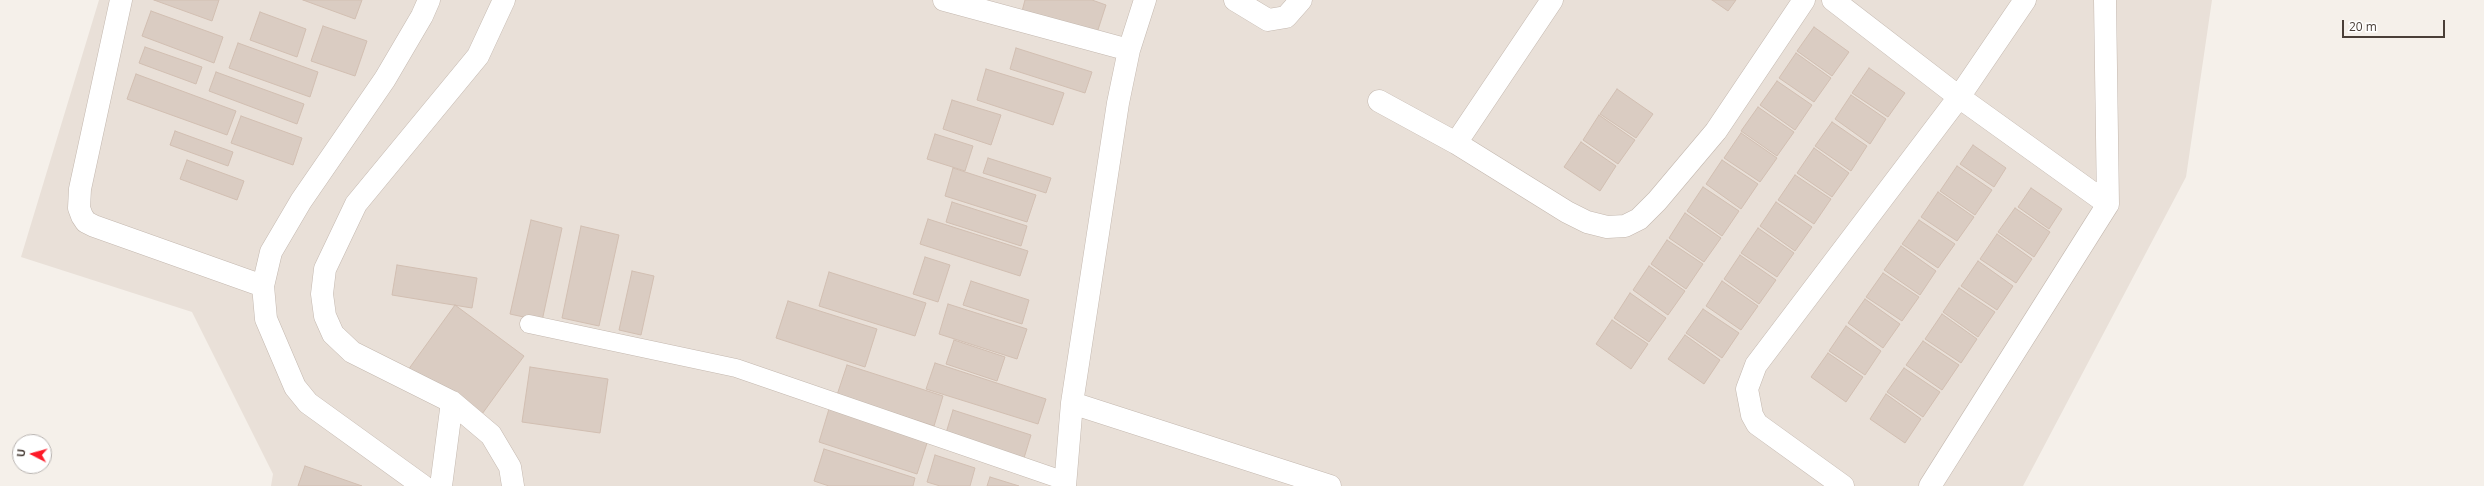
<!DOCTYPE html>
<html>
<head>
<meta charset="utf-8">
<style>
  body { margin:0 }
  #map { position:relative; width:2484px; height:486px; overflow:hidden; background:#f5f0ea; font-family:"Open Sans",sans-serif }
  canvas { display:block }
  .north { position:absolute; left:12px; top:434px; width:40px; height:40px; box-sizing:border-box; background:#fff; border:1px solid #b7b2af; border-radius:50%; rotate:276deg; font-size:11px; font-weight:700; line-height:16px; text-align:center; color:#4a3f38 }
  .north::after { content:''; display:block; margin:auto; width:14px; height:18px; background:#fd1a28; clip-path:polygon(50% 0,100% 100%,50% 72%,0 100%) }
  .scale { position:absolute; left:2342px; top:20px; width:103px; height:18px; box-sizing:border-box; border:2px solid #4a3f38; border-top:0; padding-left:5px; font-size:12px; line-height:14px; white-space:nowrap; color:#4a3f38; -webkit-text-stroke:3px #fff; paint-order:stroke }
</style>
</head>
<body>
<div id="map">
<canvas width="2484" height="486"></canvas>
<div class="north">U</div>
<div class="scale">20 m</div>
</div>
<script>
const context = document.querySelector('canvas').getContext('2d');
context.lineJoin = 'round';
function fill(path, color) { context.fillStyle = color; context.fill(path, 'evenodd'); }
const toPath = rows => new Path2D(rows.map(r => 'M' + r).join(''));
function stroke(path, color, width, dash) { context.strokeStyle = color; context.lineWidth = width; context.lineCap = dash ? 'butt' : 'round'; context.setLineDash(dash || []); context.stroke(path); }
const residential = toPath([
  [99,0,2212,0,2186,177,2023,486,271,486,273,474,192,312,21,257]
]);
const building = toPath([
  [154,0,219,0,212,21,154,0],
  [303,0,362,0,355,19,303,0],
  [1025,0,1092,0,1106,5,1095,39,1021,15,1025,0],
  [1712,0,1736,0,1728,11,1712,0],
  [151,11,223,37,214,63,142,36,151,11],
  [260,12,306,29,297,57,250,40,260,12],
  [323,26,367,41,355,76,311,61,323,26],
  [1814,27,1849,52,1832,76,1797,51,1814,27],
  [238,43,318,72,310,97,229,68,238,43],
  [145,47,202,67,196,84,139,63,145,47],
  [1016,48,1092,72,1085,93,1010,69,1016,48],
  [1796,53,1831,78,1814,102,1779,78,1796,53],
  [1869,68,1905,93,1888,117,1852,93,1869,68],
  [986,69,1064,93,1053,125,977,100,986,69],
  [216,72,304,104,297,124,209,91,216,72],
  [136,74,236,111,227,135,127,99,136,74],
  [1777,81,1812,105,1795,130,1760,105,1777,81],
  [1617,89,1653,114,1636,138,1600,114,1617,89],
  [1851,95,1886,119,1870,144,1835,119,1851,95],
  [952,100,1001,115,991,145,943,129,952,100],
  [1758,107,1794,132,1777,156,1741,131,1758,107],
  [1599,115,1635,140,1618,164,1583,140,1599,115],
  [241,116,302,138,293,165,231,143,241,116],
  [1832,122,1867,146,1851,171,1815,146,1832,122],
  [175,131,233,152,228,166,170,145,175,131],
  [1741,133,1777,158,1760,182,1724,158,1741,133],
  [935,134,973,146,965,171,927,159,935,134],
  [1581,142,1616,166,1600,191,1564,167,1581,142],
  [1973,145,2006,168,1994,187,1960,164,1973,145],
  [1814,148,1849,173,1832,197,1797,173,1814,148],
  [988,158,1051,178,1046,193,983,173,988,158],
  [187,160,244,181,237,200,180,179,187,160],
  [1722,160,1758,184,1741,209,1706,184,1722,160],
  [1957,166,1992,190,1975,215,1940,191,1957,166],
  [953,168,1036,195,1027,222,945,196,953,168],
  [1795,175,1831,199,1814,224,1778,200,1795,175],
  [1703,187,1739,211,1722,236,1687,211,1703,187],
  [2031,188,2062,209,2049,229,2018,207,2031,188],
  [1938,192,1974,217,1957,241,1921,217,1938,192],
  [952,202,1027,226,1021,246,946,222,952,202],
  [1776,202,1812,227,1795,251,1760,226,1776,202],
  [2015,208,2050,232,2034,257,1998,232,2015,208],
  [1685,213,1721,238,1704,262,1669,238,1685,213],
  [928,219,1028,251,1020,276,920,244,928,219],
  [531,220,562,228,542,321,510,314,531,220],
  [1919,220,1955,244,1938,268,1902,244,1919,220],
  [581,226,619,235,599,326,562,318,581,226],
  [1758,228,1794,253,1777,277,1741,253,1758,228],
  [1997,234,2032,259,2016,283,1980,259,1997,234],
  [1667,240,1703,264,1686,289,1651,264,1667,240],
  [1901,246,1936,271,1920,295,1884,270,1901,246],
  [1740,255,1776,280,1759,304,1724,279,1740,255],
  [925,257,950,265,938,302,913,294,925,257],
  [1978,261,2013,286,1997,310,1961,286,1978,261],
  [397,265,477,278,472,308,392,295,397,265],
  [1649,266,1685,291,1668,315,1633,290,1649,266],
  [632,271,654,276,641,335,619,330,632,271],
  [829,272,926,303,915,336,819,306,829,272],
  [1883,273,1919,297,1902,321,1866,297,1883,273],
  [971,281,1029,300,1022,324,963,305,971,281],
  [1722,281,1758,306,1741,330,1706,306,1722,281],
  [1959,288,1995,312,1978,337,1943,312,1959,288],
  [1630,293,1666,318,1649,342,1614,318,1630,293],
  [1865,299,1900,324,1883,348,1848,323,1865,299],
  [788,301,877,329,865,367,776,338,788,301],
  [948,304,1027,329,1017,359,939,334,948,304],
  [455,305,524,356,477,421,408,370,455,305],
  [1703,309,1739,333,1722,358,1686,333,1703,309],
  [1942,314,1977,339,1961,363,1925,339,1942,314],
  [1612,320,1648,344,1631,369,1596,344,1612,320],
  [1846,326,1881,351,1865,375,1829,351,1846,326],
  [1685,335,1720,360,1704,384,1668,359,1685,335],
  [954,340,1005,357,997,381,946,364,954,340],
  [1923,341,1959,365,1942,390,1906,365,1923,341],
  [1828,353,1863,377,1846,402,1811,377,1828,353],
  [935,363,1046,399,1038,424,926,389,935,363],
  [847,365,943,396,934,426,837,395,847,365],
  [530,367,608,379,600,433,522,422,530,367],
  [1904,368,1940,392,1923,417,1887,392,1904,368],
  [1886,394,1921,419,1905,443,1870,419,1886,394],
  [829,409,928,440,917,474,819,442,829,409],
  [953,410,1031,435,1024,458,946,433,953,410],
  [824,449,915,478,913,486,829,486,814,481,824,449],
  [935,455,975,468,970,486,940,486,927,482,935,455],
  [305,466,362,486,298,486,305,466],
  [990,477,1019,486,987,486,990,477]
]);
const lane = toPath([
  [529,324,736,368,1065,481]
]);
const street = toPath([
  [121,0,80,189,79,208,82,216,86,222,94,226,263,286],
  [504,0,478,56,356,204,325,269,322,294,325,316,333,334,352,352,452,402,491,435,510,467,513,486],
  [944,0,1129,50],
  [1235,0,1268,20,1286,17,1301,0],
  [1833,0,1959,97,2108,204],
  [1379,101,1456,143,1567,212,1587,222,1607,227,1625,226,1639,219,1657,201,1716,131,1804,0],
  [1456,143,1552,0],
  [1072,403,1330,486],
  [423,486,308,403,295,387,266,319,263,286,271,252,301,201,385,79,422,16,429,0],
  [441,486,452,402],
  [1065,486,1072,403,1118,103,1129,50,1145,0],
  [1843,486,1757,424,1752,415,1747,389,1756,365,1959,97,2025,0],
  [1930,486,2108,204,2105,0]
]);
fill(residential, '#e9e0d8');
fill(building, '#daccc2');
stroke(building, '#d2bfb2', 1);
stroke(lane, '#c4b8af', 19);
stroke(street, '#c4b8af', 23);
stroke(lane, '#fff', 18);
stroke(street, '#fff', 22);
</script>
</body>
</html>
